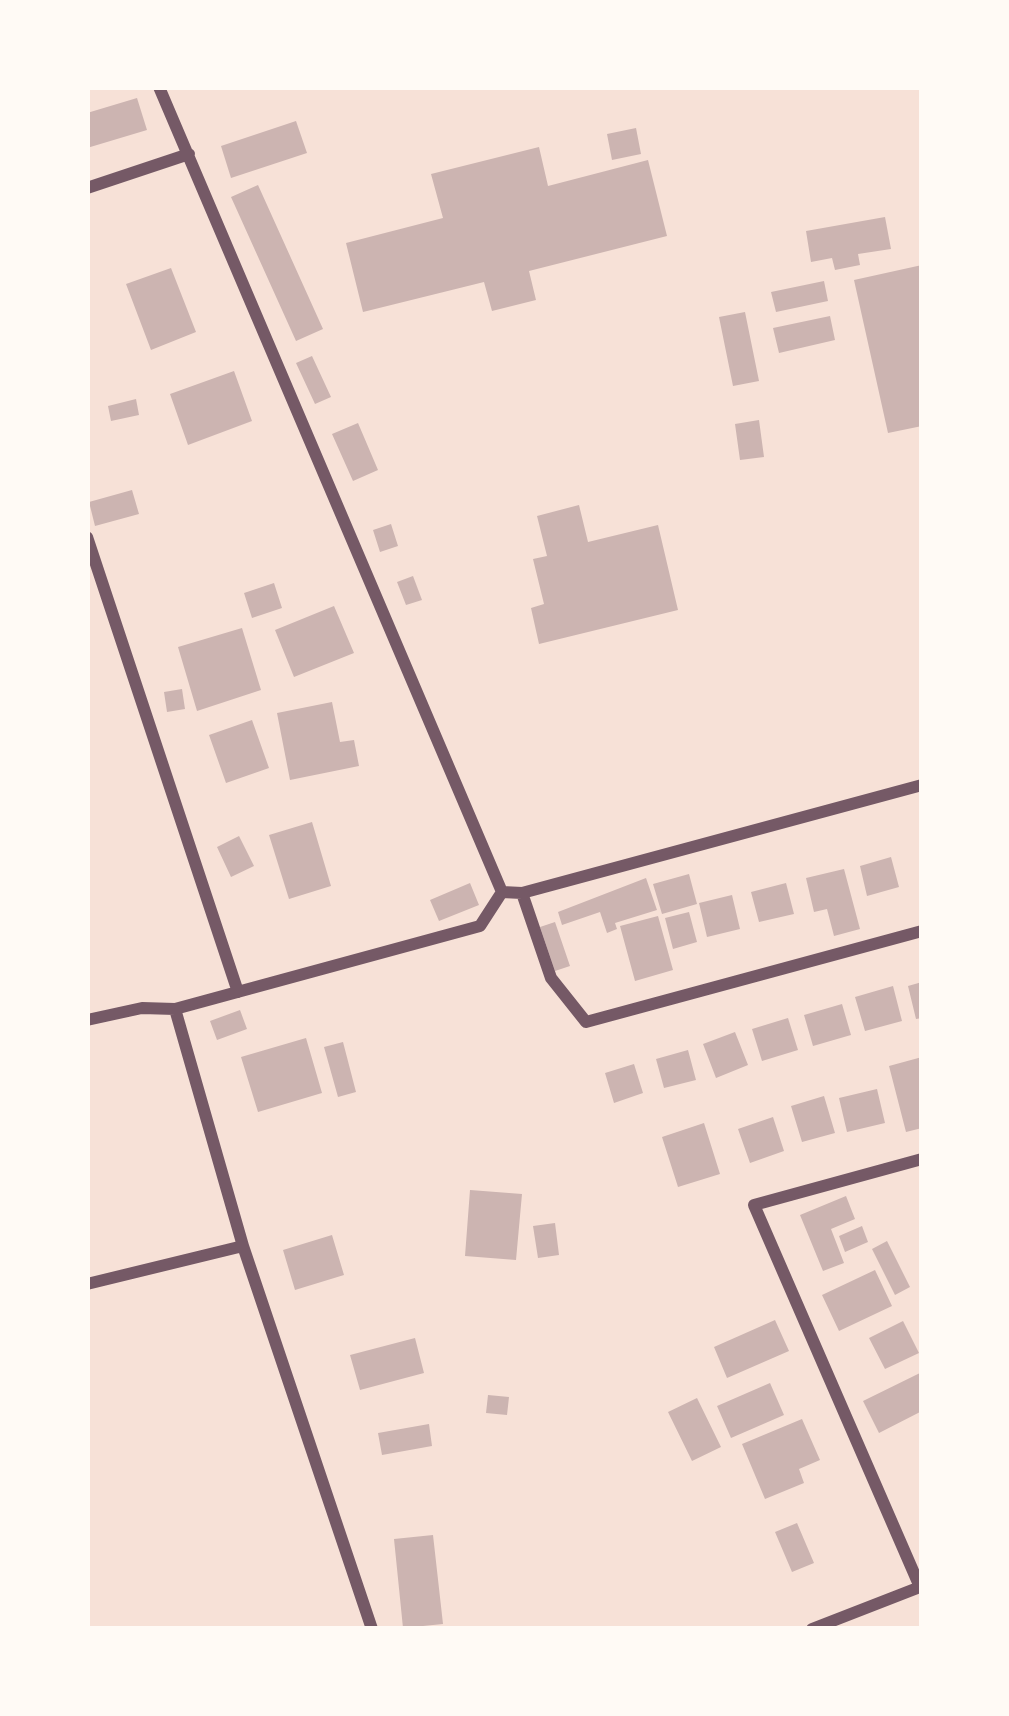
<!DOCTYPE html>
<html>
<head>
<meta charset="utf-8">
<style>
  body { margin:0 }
  #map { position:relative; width:1009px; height:1716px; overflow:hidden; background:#f7e1d7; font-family:Montserrat,sans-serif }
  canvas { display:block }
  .frame { position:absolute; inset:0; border:90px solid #fffaf5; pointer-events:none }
</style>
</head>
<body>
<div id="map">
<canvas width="1009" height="1716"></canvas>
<div class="frame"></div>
</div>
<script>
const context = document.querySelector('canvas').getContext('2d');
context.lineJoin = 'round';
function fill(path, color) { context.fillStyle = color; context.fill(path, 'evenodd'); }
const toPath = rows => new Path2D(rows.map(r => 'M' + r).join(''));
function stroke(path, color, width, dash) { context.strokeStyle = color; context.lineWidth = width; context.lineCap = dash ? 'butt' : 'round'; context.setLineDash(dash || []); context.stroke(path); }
const building = toPath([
  [137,98,147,130,87,148,87,113],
  [296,121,307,153,231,178,221,146],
  [636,128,641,154,612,160,607,134],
  [539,147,548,186,648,160,667,236,529,271,536,300,492,311,484,282,363,312,346,243,443,218,431,174],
  [258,185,323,329,296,341,231,197],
  [885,217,891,249,858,254,860,265,835,270,832,258,811,262,806,231],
  [922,265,922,426,888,433,854,280],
  [171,268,196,332,151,350,126,284],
  [824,281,828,301,776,312,771,292],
  [745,312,759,381,733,386,719,317],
  [830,316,835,340,779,353,773,328],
  [312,356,331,397,315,404,296,363],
  [234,371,252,421,188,445,170,394],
  [136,399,139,415,111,421,108,406],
  [759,420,764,457,740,460,735,424],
  [358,423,378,470,353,481,332,434],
  [132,490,139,514,95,526,89,502],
  [579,505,588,542,658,525,678,610,539,644,531,608,544,604,533,559,547,556,537,516],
  [391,524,398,546,380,552,373,530],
  [413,576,422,600,406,605,397,582],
  [274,583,282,608,252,618,244,593],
  [334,606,354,653,294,677,275,630],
  [242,628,261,690,197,711,178,647],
  [182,689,185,709,167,712,164,692],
  [332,702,340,742,354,740,359,766,290,780,277,713],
  [252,720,269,768,226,783,209,735],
  [312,822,331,886,289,899,269,835],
  [239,836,254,866,231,877,217,847],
  [891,857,899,887,867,896,860,866],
  [844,869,860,929,834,936,827,909,814,912,806,878],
  [689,874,697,904,662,914,653,884],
  [646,878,657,910,615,923,617,929,607,933,600,912,562,925,558,912],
  [470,883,479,905,439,921,430,900],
  [786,883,794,914,759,922,751,892],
  [732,895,740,929,707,937,699,903],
  [689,912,697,942,673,949,665,918],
  [658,916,673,970,635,981,620,926],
  [555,922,570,966,555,971,540,927],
  [922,982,922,1018,916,1019,908,986],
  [893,986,902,1021,865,1031,855,997],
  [842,1004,851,1035,813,1046,804,1015],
  [240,1010,247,1029,217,1040,210,1021],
  [788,1018,798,1050,762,1061,752,1029],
  [735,1032,748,1065,716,1078,703,1044],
  [306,1038,322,1093,258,1112,241,1057],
  [343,1042,356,1092,338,1097,324,1047],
  [688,1050,696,1080,664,1088,656,1059],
  [922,1057,922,1128,906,1132,889,1066],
  [634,1064,643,1093,614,1103,605,1073],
  [877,1089,885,1123,847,1132,839,1098],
  [824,1096,835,1133,802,1142,791,1106],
  [773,1117,784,1151,750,1163,738,1129],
  [704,1123,720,1174,678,1187,662,1137],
  [470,1190,522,1194,516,1260,465,1256],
  [846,1196,855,1219,831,1229,844,1263,823,1271,800,1215],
  [555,1223,559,1255,538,1258,533,1226],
  [862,1226,868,1242,845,1252,839,1236],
  [332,1235,344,1275,295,1290,283,1250],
  [887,1241,910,1287,895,1295,872,1249],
  [875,1270,892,1306,839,1331,822,1295],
  [775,1320,789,1351,727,1378,714,1347],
  [903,1321,919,1353,885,1369,869,1338],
  [415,1338,424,1373,360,1390,350,1355],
  [922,1372,922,1411,879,1433,863,1401],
  [770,1383,784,1415,731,1438,717,1406],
  [488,1395,509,1397,507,1415,486,1413],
  [697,1398,721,1447,692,1461,668,1412],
  [802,1419,820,1460,799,1469,804,1483,765,1499,742,1444],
  [429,1424,432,1446,382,1455,378,1433],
  [797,1523,814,1563,792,1572,775,1532],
  [433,1535,443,1624,403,1628,394,1539]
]);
const minor = toPath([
  [159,87,502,892],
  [87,188,189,154],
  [87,537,238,992],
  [502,892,522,893,922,785],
  [522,893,551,978,586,1022,922,931],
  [87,1020,142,1008,175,1009],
  [87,1284,243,1246],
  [372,1629,243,1246,175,1009,480,926,502,892],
  [812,1629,920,1587,754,1205,922,1159]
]);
fill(building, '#ccb4b1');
stroke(minor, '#755966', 12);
</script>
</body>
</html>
